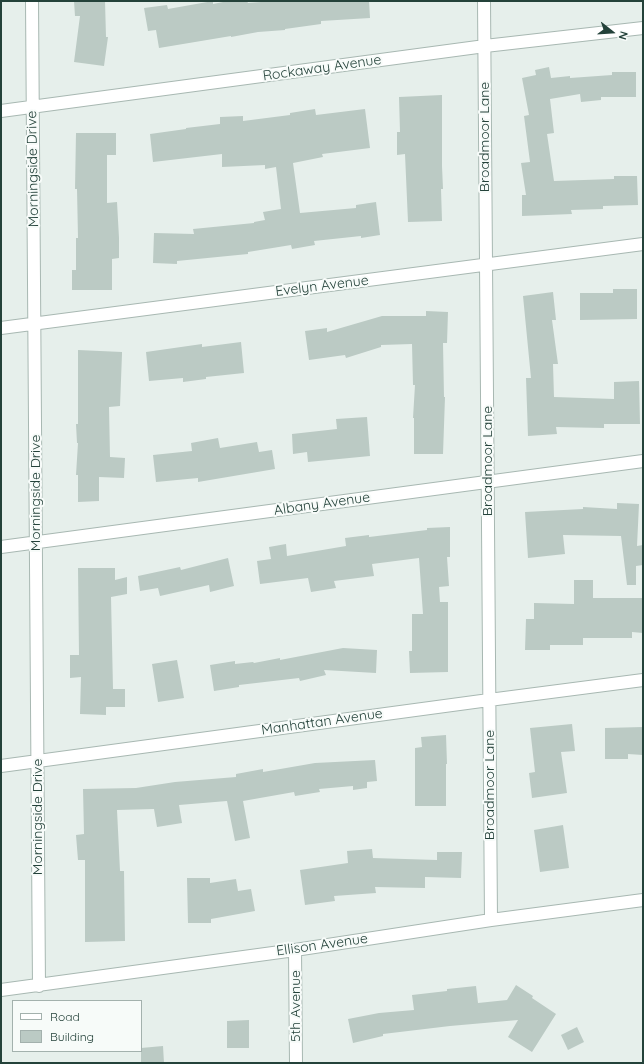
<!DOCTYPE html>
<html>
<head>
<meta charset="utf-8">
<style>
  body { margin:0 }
  #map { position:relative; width:644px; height:1064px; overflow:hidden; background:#e6efeb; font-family:Quicksand,sans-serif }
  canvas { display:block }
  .frame { position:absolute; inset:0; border:2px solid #24423a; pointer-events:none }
  .legend { position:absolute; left:12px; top:1000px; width:130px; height:52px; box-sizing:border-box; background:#f7fbf9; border:1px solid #a3b1ad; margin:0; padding:5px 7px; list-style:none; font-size:12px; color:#24423a }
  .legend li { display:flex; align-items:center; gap:8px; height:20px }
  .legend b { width:20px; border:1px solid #a3b1ad }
  .north { position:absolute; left:592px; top:12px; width:40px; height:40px; -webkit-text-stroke:3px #f7fbf9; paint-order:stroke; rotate:107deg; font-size:11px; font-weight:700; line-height:16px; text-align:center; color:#24423a }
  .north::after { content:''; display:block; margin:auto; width:14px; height:18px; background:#24423a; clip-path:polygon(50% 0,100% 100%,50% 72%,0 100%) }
</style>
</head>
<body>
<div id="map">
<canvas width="644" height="1064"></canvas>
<div class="frame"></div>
<ul class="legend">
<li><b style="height:5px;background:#fff"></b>Road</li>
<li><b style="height:11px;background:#bbcac4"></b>Building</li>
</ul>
<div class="north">N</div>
</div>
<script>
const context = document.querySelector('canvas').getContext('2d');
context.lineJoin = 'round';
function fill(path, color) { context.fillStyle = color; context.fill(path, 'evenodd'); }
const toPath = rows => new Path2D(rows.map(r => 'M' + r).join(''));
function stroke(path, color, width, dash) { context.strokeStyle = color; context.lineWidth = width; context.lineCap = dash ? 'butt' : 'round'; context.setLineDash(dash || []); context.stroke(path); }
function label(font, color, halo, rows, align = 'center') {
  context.font = font + ' Quicksand,sans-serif'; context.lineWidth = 4; context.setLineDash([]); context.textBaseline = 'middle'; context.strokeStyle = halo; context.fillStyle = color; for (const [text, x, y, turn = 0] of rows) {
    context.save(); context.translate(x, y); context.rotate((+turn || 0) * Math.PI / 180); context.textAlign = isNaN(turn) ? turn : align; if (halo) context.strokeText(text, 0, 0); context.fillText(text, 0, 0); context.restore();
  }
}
const building = toPath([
  [74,1,105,1,106,37,108,37,104,66,74,62,80,16,75,16],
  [213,1,213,4,228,1,247,1,248,3,274,1,369,1,370,18,321,21,321,24,285,29,285,30,258,32,231,37,231,36,159,48,156,30,148,31,144,8,167,5,168,9],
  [549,67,551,78,570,76,570,78,612,75,612,72,636,72,636,97,601,97,601,100,581,102,580,94,550,99,554,133,547,134,554,181,614,179,614,176,637,176,638,205,603,206,603,209,571,210,572,214,522,216,522,195,526,195,521,163,530,162,524,116,529,115,522,78,536,75,535,70],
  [442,95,442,166,443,189,441,189,442,221,408,222,405,154,397,155,397,132,400,132,399,97],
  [315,109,316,115,365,109,370,148,322,154,323,157,293,163,300,213,356,208,356,205,376,202,380,235,361,238,361,236,314,241,315,245,292,249,291,245,248,252,248,254,177,261,177,264,153,263,154,233,194,234,193,229,254,223,254,222,265,220,263,212,281,209,276,167,265,169,265,165,222,167,222,154,153,162,150,134,186,129,186,128,220,124,220,117,243,116,243,121,290,115,290,113],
  [76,133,116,133,116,155,107,155,107,203,117,202,119,238,119,258,112,259,112,290,72,290,72,270,76,270,76,238,78,238,77,189,75,189],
  [613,289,637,289,637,319,580,320,580,293,613,293],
  [553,292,556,320,552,320,558,364,553,364,554,397,614,399,614,382,639,381,640,424,604,424,604,428,556,427,557,434,528,436,526,378,531,378,523,296],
  [426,311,448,312,447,343,443,343,444,397,445,397,443,454,414,454,414,418,413,418,415,385,413,385,412,344,381,345,381,347,346,358,345,355,309,360,305,331,327,328,327,332,382,316,426,316],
  [241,342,244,373,206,377,206,379,183,382,183,378,149,381,146,352,202,344,202,347],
  [78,350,122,352,122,354,120,406,109,407,110,457,125,458,124,478,99,477,99,501,78,502,78,475,76,475,78,443,77,443,76,424,78,424],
  [367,417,370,456,308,462,307,452,293,454,292,434,337,429,336,419],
  [218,438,220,448,257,442,259,452,272,450,275,469,198,482,198,478,156,482,153,455,192,451,191,443],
  [617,503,639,504,637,546,643,545,643,565,636,566,636,585,627,585,621,536,563,535,565,554,528,558,525,512,583,509,583,507,617,509],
  [450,527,450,557,447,557,449,586,439,587,440,602,448,602,448,672,410,673,409,651,412,651,412,614,423,614,419,558,372,564,374,576,334,581,336,588,311,592,308,578,260,584,257,561,271,559,269,547,286,544,287,556,346,546,345,538,369,535,369,537,427,530,427,528],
  [228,558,234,586,210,592,209,585,160,596,158,588,140,591,138,576,180,567,181,570],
  [78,568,115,568,115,580,127,577,127,594,111,597,113,689,125,689,125,707,106,707,106,715,80,714,81,677,70,678,70,655,79,655],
  [574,580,593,580,593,598,643,598,643,633,632,632,632,638,583,638,583,645,550,645,550,650,525,650,526,619,534,619,534,603,574,604],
  [343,648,377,650,376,673,324,670,326,675,300,681,299,678,239,685,239,687,214,691,210,665,235,661,235,664,253,662,254,663,280,658,280,660],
  [177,660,184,698,158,702,152,664],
  [572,724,575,751,561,752,567,793,532,798,529,773,535,772,530,728],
  [643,727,643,755,628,754,628,759,605,759,605,728],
  [446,735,447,764,446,764,446,806,415,806,415,748,422,747,421,737],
  [375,760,377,781,367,782,367,788,353,790,353,786,319,789,320,792,295,796,294,792,243,801,250,838,235,841,227,801,179,805,182,823,157,827,154,809,117,810,120,871,124,871,125,941,85,942,85,860,78,860,76,835,84,834,83,789,136,788,175,782,236,777,236,774,263,769,263,772,315,763],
  [563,825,569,868,540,872,534,830],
  [372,849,373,858,437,860,437,852,462,852,461,878,425,877,425,888,375,887,376,893,334,896,335,901,305,905,300,870,348,863,347,851],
  [187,878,210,878,210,883,236,879,238,891,251,889,255,911,211,919,211,923,188,923],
  [516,985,533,996,532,998,556,1014,532,1052,508,1037,518,1020,450,1026,383,1034,383,1036,353,1043,348,1019,379,1013,414,1010,412,995,447,991,447,989,476,986,478,1003,507,1000],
  [249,1020,249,1048,227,1048,227,1021],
  [577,1027,584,1042,568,1050,561,1035],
  [163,1046,164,1063,141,1063,141,1048]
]);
const minor = toPath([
  [32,1,39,986],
  [484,1,491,920],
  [1,111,485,46,643,28],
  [1,328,643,244],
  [1,547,643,461],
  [1,766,489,700,643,680],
  [295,950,296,1063],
  [1,990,295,950,491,920,643,900]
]);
const streetNames = [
  ["Rockaway Avenue",322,68,-8],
  ["Broadmoor Lane",485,137,-90],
  ["Morningside Drive",33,169,-91],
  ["Evelyn Avenue",322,286,-7],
  ["Broadmoor Lane",488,461,-90],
  ["Morningside Drive",36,493,-90],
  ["Albany Avenue",322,504,-8],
  ["Manhattan Avenue",322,722,-8],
  ["Broadmoor Lane",490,785,-90],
  ["Morningside Drive",38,817,-90],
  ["Ellison Avenue",322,945,-8],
  ["5th Avenue",296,1006,-90]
];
fill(building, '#bbcac4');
stroke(minor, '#a8b8b2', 14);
stroke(minor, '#fff', 12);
label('14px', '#24423a', '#f7fbf9', streetNames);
</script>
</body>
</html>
